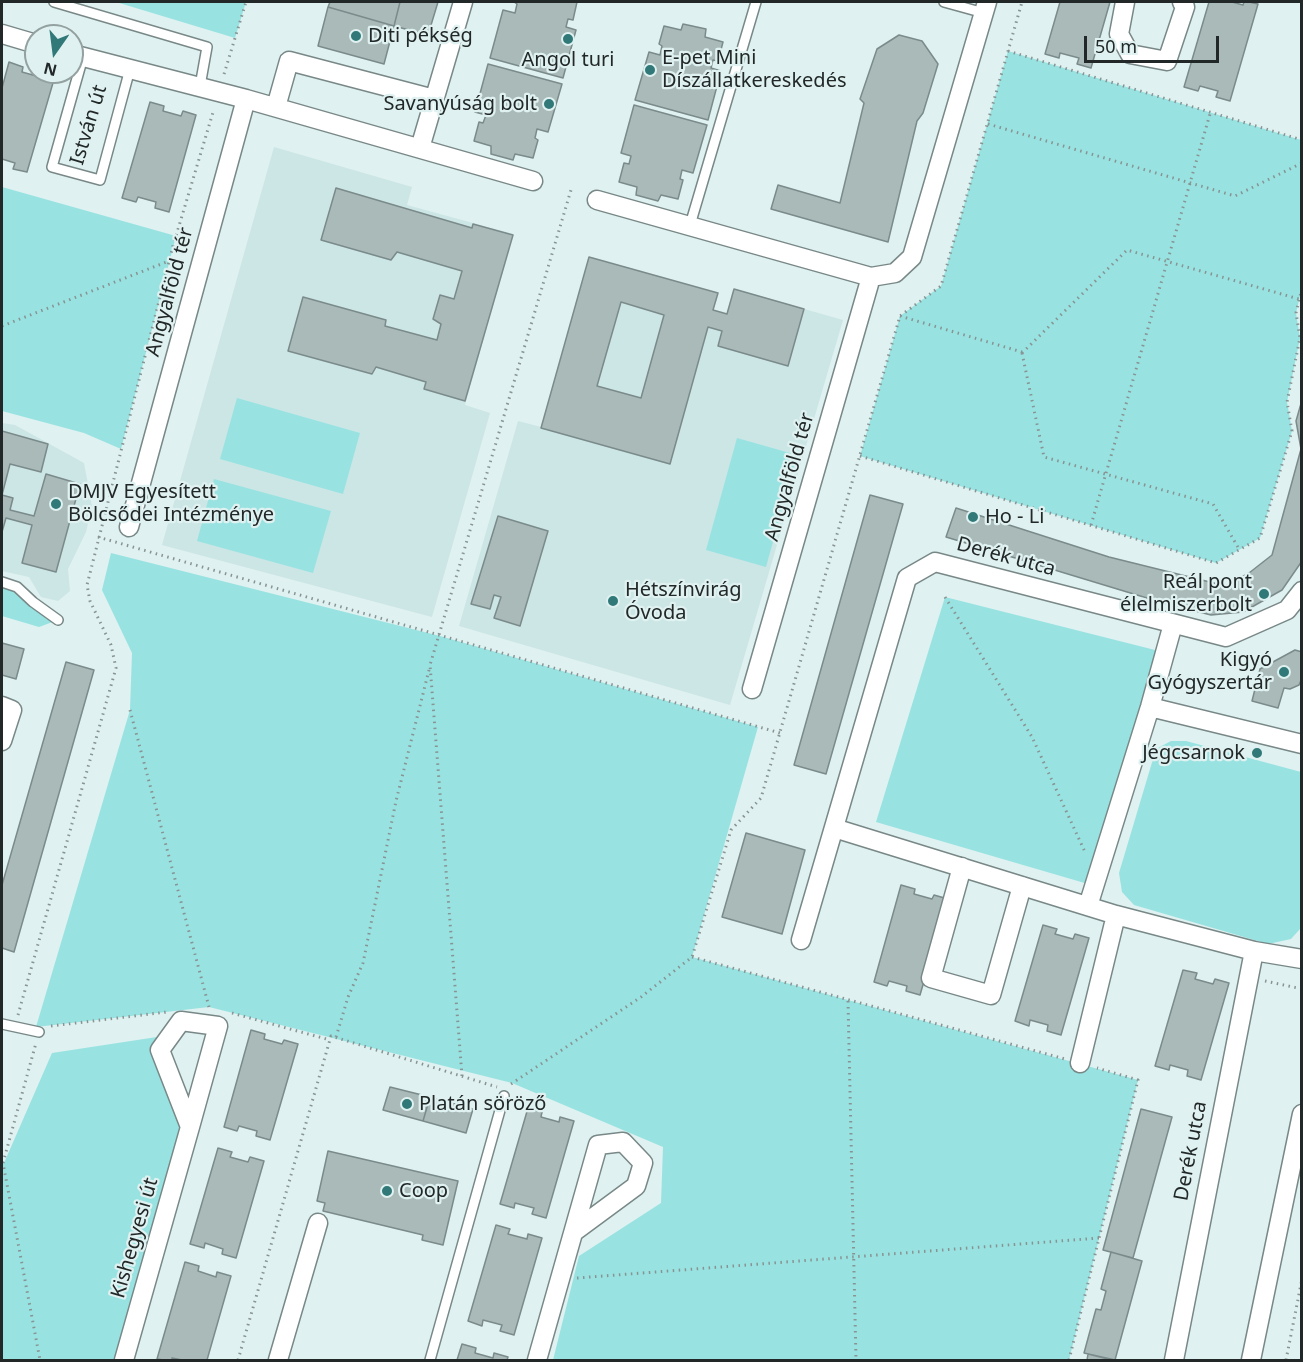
<!DOCTYPE html>
<html>
<head>
<meta charset="utf-8">
<style>
  body { margin:0 }
  #map { position:relative; width:1303px; height:1362px; overflow:hidden; background:#dff1f0; font-family:"Noto Sans",sans-serif }
  canvas { display:block }
  .frame { position:absolute; inset:0; border:3px solid #212827; pointer-events:none }
  .north { position:absolute; left:24px; top:24px; width:60px; height:60px; box-sizing:border-box; background:#dff1f0; border:2px solid #93a1a0; border-radius:50%; rotate:194deg; font-size:16px; font-weight:700; line-height:24px; text-align:center; color:#212827 }
  .north::after { content:''; display:block; margin:auto; width:21px; height:27px; background:#307978; clip-path:polygon(50% 0,100% 100%,50% 72%,0 100%) }
  .scale { position:absolute; left:1084px; top:36px; width:135px; height:27px; box-sizing:border-box; border:3px solid #212827; border-top:0; padding-left:8px; font-size:18px; line-height:21px; white-space:nowrap; color:#212827; -webkit-text-stroke:4px #dff1f0; paint-order:stroke }
</style>
</head>
<body>
<div id="map">
<canvas width="1303" height="1362"></canvas>
<div class="frame"></div>
<div class="north">N</div>
<div class="scale">50 m</div>
</div>
<script>
const context = document.querySelector('canvas').getContext('2d');
context.lineJoin = 'round';
function fill(path, color) { context.fillStyle = color; context.fill(path, 'evenodd'); }
const toPath = rows => new Path2D(rows.map(r => 'M' + r).join(''));
function stroke(path, color, width, dash) { context.strokeStyle = color; context.lineWidth = width; context.lineCap = dash ? 'butt' : 'round'; context.setLineDash(dash || []); context.stroke(path); }
function label(font, color, halo, rows, align = 'center') {
  context.font = font + ' "Noto Sans",sans-serif'; context.lineWidth = 4.5; context.setLineDash([]); context.textBaseline = 'middle'; context.strokeStyle = halo; context.fillStyle = color; for (const [text, x, y, turn = 0] of rows) {
    context.save(); context.translate(x, y); context.rotate((+turn || 0) * Math.PI / 180); context.textAlign = isNaN(turn) ? turn : align; if (halo) context.strokeText(text, 0, 0); context.fillText(text, 0, 0); context.restore();
  }
}
const built = toPath([
  [274,147,412,187,407,205,513,234,465,405,490,413,432,617,162,545],
  [589,257,718,293,713,310,726,314,734,289,843,320,730,705,459,626,518,421,541,427],
  [2,423,15,425,84,463,92,506,86,532,68,569,70,591,58,601,41,597,29,577,2,571]
]);
const green = toPath([
  [116,2,246,2,235,38],
  [1008,51,1301,140,1302,288,1296,313,1300,338,1287,402,1292,431,1260,538,1216,563,860,456,900,316,941,286],
  [2,187,176,236,121,449,84,433,2,411],
  [237,398,360,433,343,494,220,459],
  [737,438,797,455,766,567,706,550],
  [214,479,331,511,313,573,197,541],
  [111,553,440,636,758,727,692,957,1138,1080,1069,1360,553,1360,579,1256,661,1203,663,1147,512,1083,209,1007,36,1027,130,710,132,653,102,590],
  [2,582,17,587,58,620,39,627,2,616],
  [945,597,1159,651,1088,884,876,822],
  [1171,741,1186,741,1301,772,1301,922,1300,929,1291,939,1268,944,1134,905,1122,892,1119,873,1156,749],
  [170,1035,160,1050,190,1127,124,1360,2,1360,2,1163,4,1163,52,1053]
]);
const building = toPath([
  [330,2,400,2,394,26,328,7,330,2],
  [400,2,438,2,428,35,394,26,400,2],
  [514,2,577,2,573,20,568,19,566,27,576,30,563,78,490,58,503,10,515,13,517,4,514,2],
  [1060,2,1110,2,1091,68,1077,64,1079,58,1060,53,1059,58,1045,54,1060,2],
  [1209,2,1232,2,1243,5,1244,2,1249,2,1258,4,1230,101,1216,97,1218,91,1200,86,1198,91,1184,87,1209,2],
  [328,7,394,26,384,64,318,46,328,7],
  [683,24,706,29,705,37,723,42,718,61,713,60,711,68,721,71,708,120,635,100,649,52,660,55,662,46,659,44,664,26,681,30,683,24],
  [899,35,922,41,938,64,923,113,917,121,888,242,771,209,778,185,840,203,864,103,860,99,877,49,899,35],
  [9,62,23,67,22,72,40,77,41,72,55,76,27,172,13,169,15,163,2,159,2,88,9,62],
  [488,64,562,84,548,132,537,129,535,138,538,140,533,158,515,154,513,160,491,154,491,146,474,141,479,122,483,123,486,115,475,112,488,64],
  [150,102,164,106,163,111,181,116,183,111,196,115,169,212,155,208,156,202,138,197,136,202,122,198,150,102],
  [634,105,707,125,693,173,682,170,680,179,683,180,678,199,661,195,658,201,636,195,637,187,619,182,624,163,629,164,631,156,621,153,634,105],
  [336,188,472,228,473,224,513,235,465,401,424,389,426,382,376,367,372,374,288,351,303,297,386,320,385,326,437,340,441,324,433,319,440,295,454,299,462,271,397,252,391,260,321,240,336,188],
  [589,257,718,293,713,310,727,314,734,289,804,309,788,366,718,346,722,331,708,327,670,464,541,428,589,257],
  [621,302,664,315,641,398,597,386,621,302],
  [1302,400,1302,561,1282,590,1243,612,1211,615,1160,602,946,537,956,508,1109,557,1226,586,1249,573,1272,555,1301,449,1296,421,1302,400],
  [2,431,48,444,41,472,10,464,2,495,13,498,10,510,34,516,46,474,80,484,56,572,22,563,32,525,6,518,2,532,2,431],
  [870,495,903,504,826,774,794,765,870,495],
  [498,516,548,531,520,626,494,618,501,597,494,595,490,609,471,604,498,516],
  [2,643,24,649,16,679,2,675,2,643],
  [1295,650,1302,652,1302,678,1299,685,1290,689,1284,688,1278,708,1252,701,1260,669,1295,650],
  [66,662,94,670,14,952,2,948,2,885,66,662],
  [746,833,805,850,782,934,722,917,746,833],
  [901,885,915,889,914,894,932,899,934,895,948,899,920,995,906,991,907,986,889,981,887,986,874,982,901,885],
  [1043,925,1057,929,1055,934,1073,939,1075,934,1089,938,1061,1035,1047,1031,1048,1025,1030,1020,1029,1026,1015,1021,1043,925],
  [1183,970,1197,973,1195,979,1213,984,1215,979,1229,983,1201,1080,1187,1076,1188,1070,1170,1065,1169,1070,1155,1066,1183,970],
  [251,1030,265,1034,264,1039,282,1044,284,1040,298,1044,270,1140,256,1136,257,1131,239,1126,237,1131,224,1127,251,1030],
  [390,1087,430,1097,423,1121,383,1110,390,1087],
  [430,1097,473,1109,466,1133,423,1121,430,1097],
  [528,1108,542,1112,541,1117,559,1122,560,1117,574,1121,546,1218,532,1214,534,1208,515,1203,514,1208,500,1204,528,1108],
  [1141,1109,1172,1117,1133,1258,1103,1250,1141,1109],
  [218,1148,232,1152,230,1157,248,1162,250,1157,264,1161,236,1258,222,1254,223,1249,205,1243,204,1248,190,1244,218,1148],
  [328,1151,458,1181,443,1245,422,1240,423,1235,323,1211,325,1203,317,1201,328,1151],
  [496,1225,510,1229,508,1234,527,1239,528,1234,542,1238,514,1335,500,1331,502,1325,483,1320,482,1326,468,1321,496,1225],
  [1111,1252,1142,1261,1115,1360,1084,1353,1096,1309,1101,1310,1106,1291,1101,1289,1111,1252],
  [185,1262,199,1266,198,1271,216,1277,217,1272,231,1276,207,1360,182,1360,172,1358,172,1360,163,1360,157,1359,185,1262],
  [462,1344,476,1348,475,1353,493,1358,494,1353,508,1357,507,1360,457,1360,462,1344],
  [1088,1354,1112,1360,1114,1360,1087,1360,1088,1354]
]);
const path = toPath([
  [1008,51,1302,140],
  [224,74,246,2],
  [988,124,1235,196,1302,163],
  [900,316,1022,352],
  [2,326,169,261],
  [1022,353,1044,457,1213,504,1239,549],
  [1022,353,1127,250,1299,299],
  [860,456,1216,563,1260,538,1292,431,1287,402,1300,338,1296,313,1302,288],
  [1091,525,1210,114],
  [98,537,780,733],
  [945,597,1032,737,1085,852],
  [130,710,209,1007],
  [692,957,1065,1059],
  [1265,981,1302,989],
  [848,1001,856,1360],
  [232,1013,330,1040],
  [18,1015,116,668,111,645,90,601,87,585,173,246,214,109],
  [51,1026,167,1012],
  [336,1037,348,997,363,963,396,801,429,670],
  [462,1076,430,665,571,190],
  [511,1084,641,997,692,957,731,830,761,798,900,316,941,286,1022,2],
  [2,1162,3,1163,40,1360],
  [3,1163,36,1043],
  [577,1278,1099,1238],
  [238,1360,331,1036,497,1087],
  [1069,1360,1138,1080,1097,1068],
  [1286,1360,1302,1279]
]);
const lane = toPath([
  [54,2,207,47,200,86],
  [944,2,984,13],
  [83,57,52,167,100,180,130,69],
  [690,225,756,2],
  [2,582,17,587,33,602,58,620],
  [2,1024,39,1032],
  [430,1360,504,1096]
]);
const street = toPath([
  [1125,2,1119,34,1130,54,1167,61,1185,7,1182,2],
  [2,34,36,44],
  [72,54,246,99,533,181],
  [276,107,289,61,434,99],
  [420,148,463,2],
  [597,200,871,277,895,273,912,257,987,2],
  [129,527,246,99],
  [752,689,871,277],
  [2,706,12,710,2,741],
  [1150,707,1302,744],
  [834,828,1116,915,1254,951,1302,959],
  [962,867,931,978,991,995,1022,886],
  [1088,906,1150,707,1173,624],
  [801,940,907,578,935,562,1226,637,1287,610,1302,591],
  [1080,1063,1116,915],
  [124,1360,190,1127,218,1026,181,1021,160,1050,190,1127],
  [278,1360,318,1223],
  [537,1360,598,1145,623,1142,643,1163,636,1186,575,1231],
  [1174,1360,1254,951],
  [1251,1360,1302,1114]
]);
const markers = [
  [356,36,6,"#307978"],
  [568,39,6,"#307978"],
  [650,70,6,"#307978"],
  [549,104,6,"#307978"],
  [56,504,6,"#307978"],
  [973,517,6,"#307978"],
  [1264,594,6,"#307978"],
  [613,601,6,"#307978"],
  [1284,672,6,"#307978"],
  [1257,753,6,"#307978"],
  [407,1104,6,"#307978"],
  [387,1191,6,"#307978"]
];
const poiNames = [
  ["Diti pékség",368,36],
  ["E-pet Mini",662,58],
  ["Díszállatkereskedés",662,81],
  ["Angol turi",568,60,"center"],
  ["Savanyúság bolt",537,104,"right"],
  ["DMJV Egyesített",68,492],
  ["Bölcsődei Intézménye",68,515],
  ["Ho - Li",985,517],
  ["Reál pont",1252,582,"right"],
  ["élelmiszerbolt",1252,605,"right"],
  ["Hétszínvirág",625,590],
  ["Óvoda",625,613],
  ["Kigyó",1272,660,"right"],
  ["Gyógyszertár",1272,683,"right"],
  ["Jégcsarnok",1245,753,"right"],
  ["Platán söröző",419,1104],
  ["Coop",399,1191]
];
const streetNames = [
  ["István út",89,125,-73],
  ["Angyalföld tér",170,292,-75],
  ["Angyalföld tér",790,477,-74],
  ["Derék utca",1006,557,15],
  ["Derék utca",1191,1151,-79],
  ["Kishegyesi út",135,1238,-74]
];
fill(built, '#cbe6e5');
fill(green, '#98e3e1');
fill(building, '#a9bab9');
stroke(building, '#7b8b8b', 1.5);
stroke(lane, '#788887', 12);
stroke(street, '#788887', 21);
stroke(path, '#889493', 3, [1.5, 4.5]);
stroke(lane, '#fff', 9);
stroke(street, '#fff', 18);
for (const [x, y, r, color] of markers) { const dot = new Path2D(); dot.arc(x, y, r, 0, 2 * Math.PI); context.fillStyle = color; context.fill(dot); stroke(dot, '#dff1f0', 2); }
label('20px', '#212827', '#dff1f0', poiNames, 'left');
label('20px', '#212827', '#dff1f0', streetNames);
</script>
</body>
</html>
